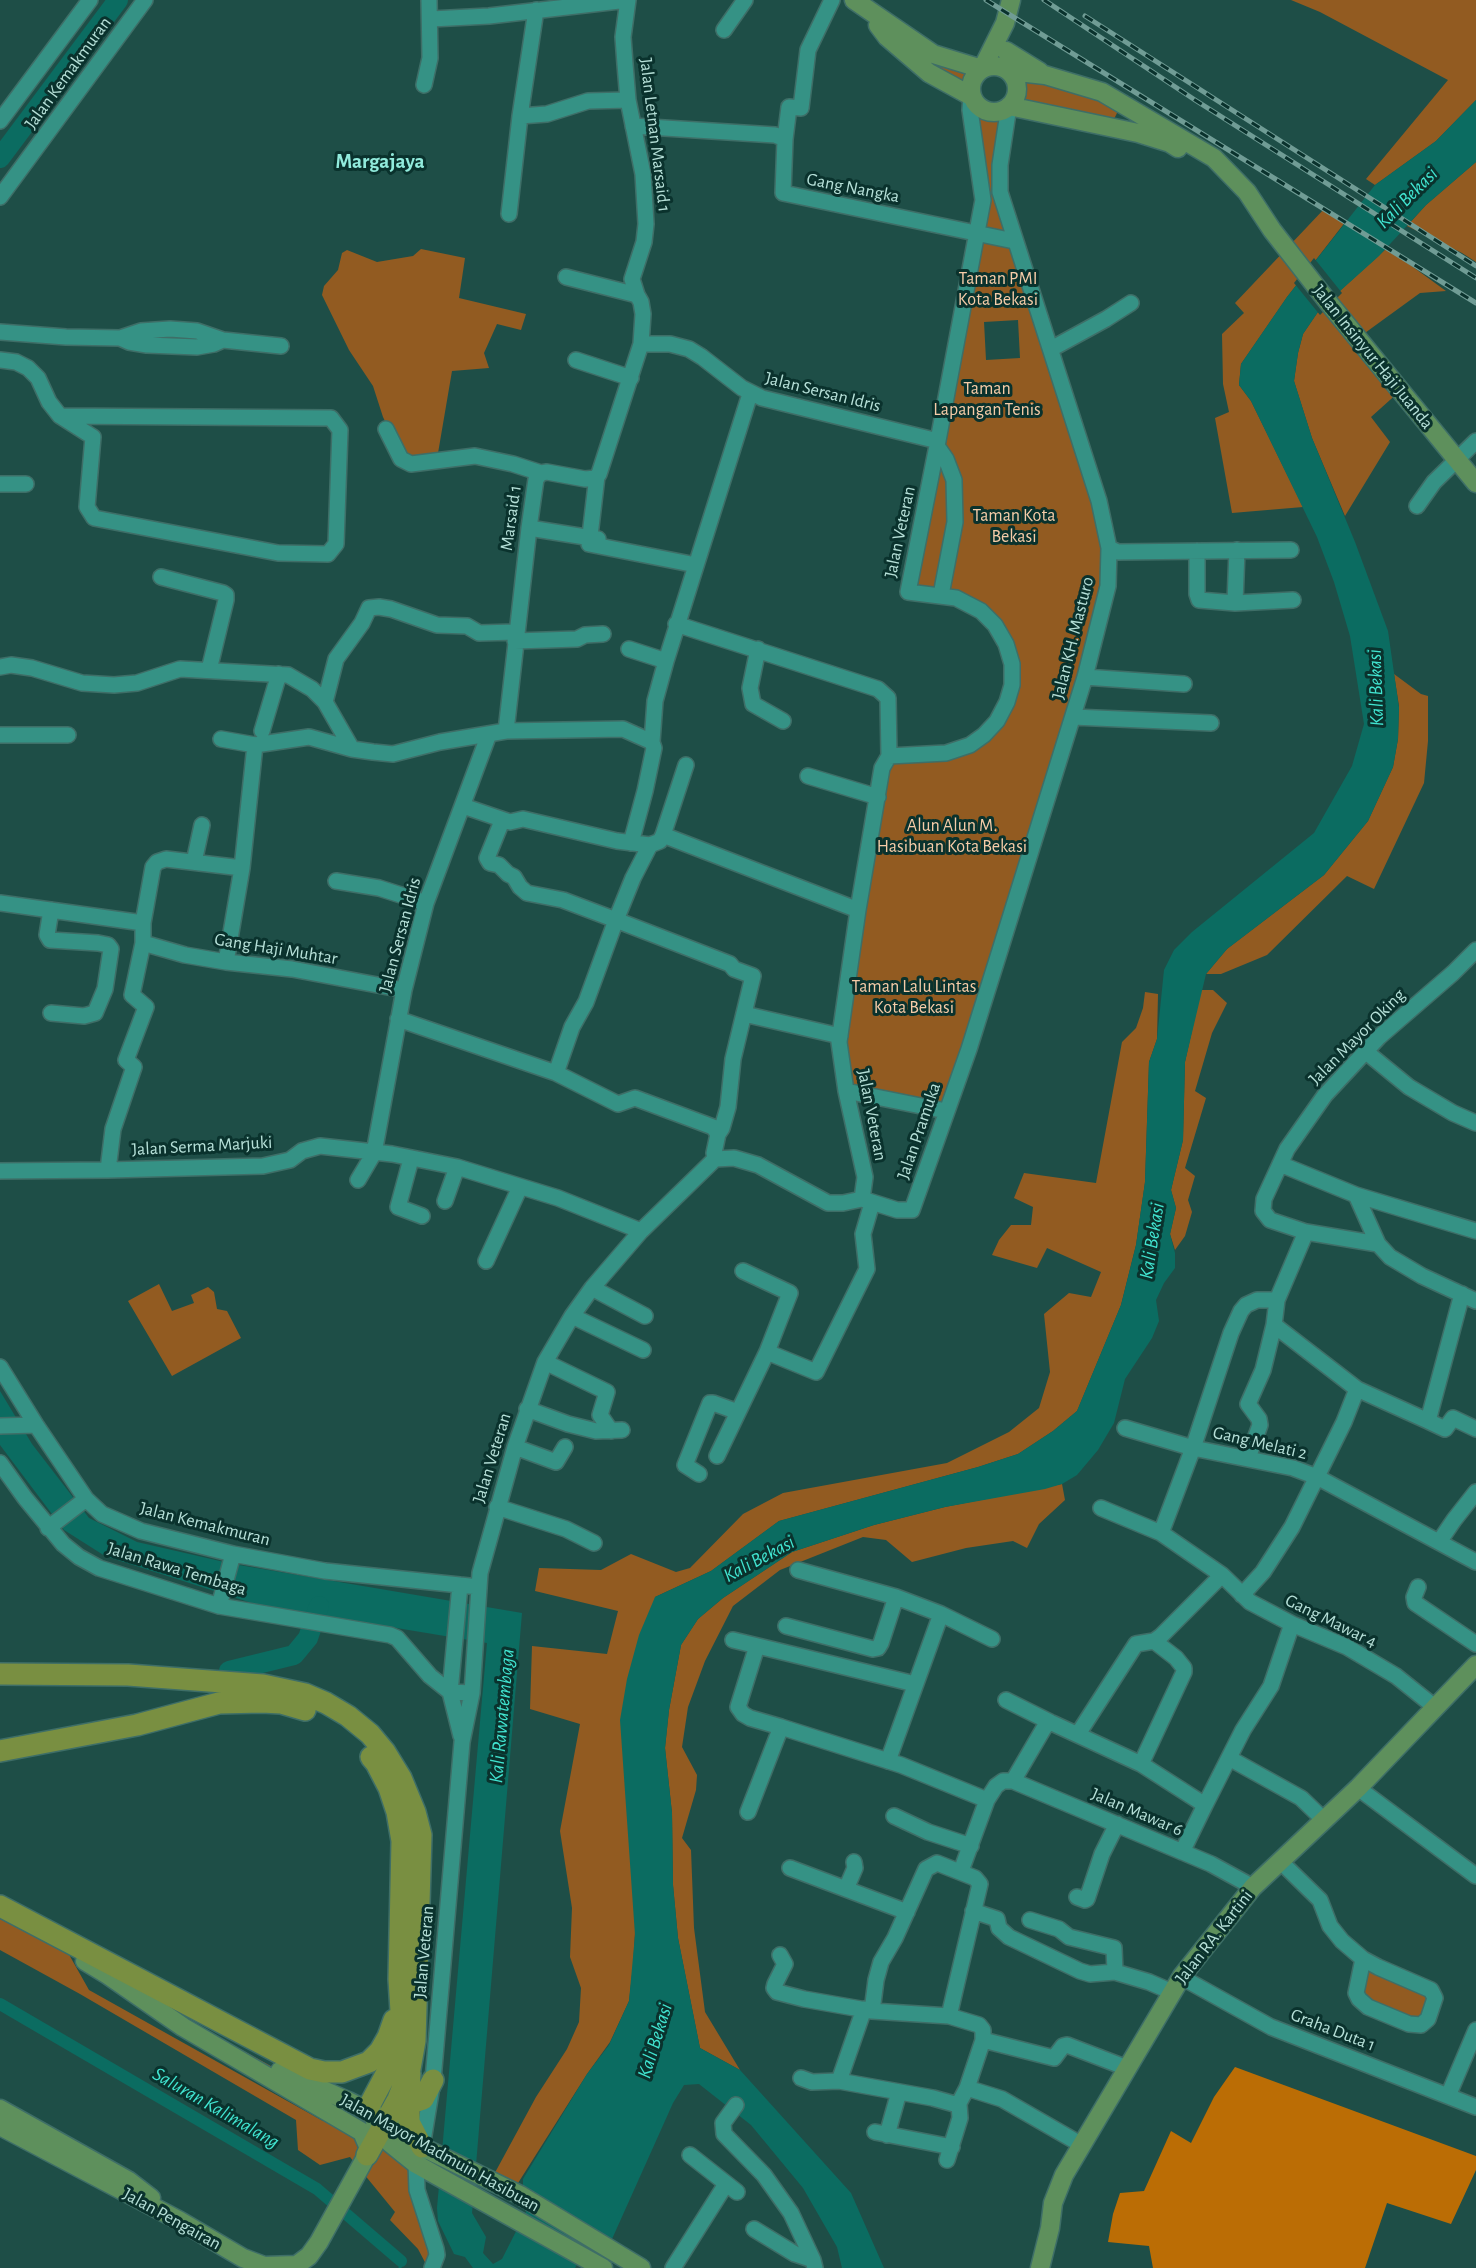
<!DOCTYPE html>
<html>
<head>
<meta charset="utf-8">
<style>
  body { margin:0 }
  canvas { display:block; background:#1e4e47 }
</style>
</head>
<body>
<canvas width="1476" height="2268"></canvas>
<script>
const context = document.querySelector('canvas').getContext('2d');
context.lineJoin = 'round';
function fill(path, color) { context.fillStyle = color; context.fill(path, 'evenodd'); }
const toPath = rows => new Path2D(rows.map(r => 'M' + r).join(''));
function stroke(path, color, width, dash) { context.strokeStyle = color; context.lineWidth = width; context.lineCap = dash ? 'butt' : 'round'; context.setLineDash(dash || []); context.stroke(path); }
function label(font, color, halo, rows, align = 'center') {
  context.font = font + ' "Alegreya Sans",sans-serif'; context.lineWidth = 6; context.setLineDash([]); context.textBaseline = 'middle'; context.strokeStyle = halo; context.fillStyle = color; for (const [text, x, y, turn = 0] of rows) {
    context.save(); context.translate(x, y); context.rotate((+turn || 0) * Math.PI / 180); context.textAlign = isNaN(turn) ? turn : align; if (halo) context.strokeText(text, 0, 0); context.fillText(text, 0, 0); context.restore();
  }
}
const green = toPath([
  [1291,0,1476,0,1476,100,1436,141,1375,185,1366,179,1448,80,1320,12],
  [887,37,978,71,971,82,970,89,977,106,989,112,1001,111,1015,100,1017,85,1012,74,1117,101,1117,113,1112,123,1009,107,1000,165,1092,479,1107,590,946,1111,846,1091,839,1042,889,756,947,753,997,721,1012,664,981,611,908,592,977,233,971,96],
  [1018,320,1020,358,986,360,984,322],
  [1476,162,1476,262,1462,253,1407,226,1426,205],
  [1325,208,1346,221,1287,297,1241,364,1239,385,1251,401,1303,507,1232,513,1215,418,1229,412,1223,384,1222,334,1244,313,1235,303],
  [1387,248,1446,291,1420,293,1358,338,1400,391,1371,417,1390,442,1345,516,1312,438,1294,381,1298,353,1303,334,1320,309],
  [421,249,465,258,459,298,526,314,521,330,497,324,484,353,489,368,452,371,437,459,413,461,399,450,383,417,373,386,349,350,322,295,324,286,338,270,342,253,347,250,377,262,413,256],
  [1394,674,1421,694,1428,696,1428,741,1424,783,1374,889,1347,876,1267,955,1221,974,1206,974,1227,949,1324,875,1368,821,1393,767,1398,739,1399,706],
  [1201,990,1213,990,1227,1003,1212,1033,1195,1091,1206,1098,1185,1168,1195,1176,1188,1200,1192,1212,1185,1236,1175,1250,1170,1234,1176,1208,1171,1190,1183,1140,1185,1062],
  [1145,992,1158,994,1157,1039,1149,1062,1145,1182,1136,1245,1121,1305,1077,1411,1053,1431,1018,1454,978,1467,779,1521,711,1571,655,1597,633,1966,629,2001,610,2042,587,2074,513,2191,491,2180,536,2097,567,2049,579,2022,581,1988,570,1957,572,1908,560,1831,580,1724,530,1709,532,1646,607,1654,618,1611,535,1591,539,1568,601,1570,631,1554,676,1572,690,1568,743,1514,783,1493,947,1463,1009,1432,1039,1408,1050,1372,1044,1314,1069,1293,1091,1297,1101,1272,1047,1248,1037,1268,992,1255,999,1240,1011,1225,1031,1225,1033,1207,1014,1198,1024,1173,1096,1183,1122,1042,1136,1028,1143,1008],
  [159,1284,172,1311,194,1303,191,1295,208,1287,214,1292,217,1309,227,1311,241,1338,172,1376,128,1301],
  [1062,1484,1065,1500,1039,1524,1027,1548,1013,1541,966,1548,912,1562,886,1540,863,1537,780,1570,733,1606,705,1661,688,1707,682,1747,697,1775,696,1790,682,1838,691,1850,694,1928,705,2012,740,2070,700,2048,678,1938,673,1885,672,1813,665,1748,669,1710,681,1645,698,1619,723,1598,792,1552,874,1525,945,1507],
  [0,1909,67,1951,89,1990,323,2121,329,2112,172,2011,278,2070,348,2101,390,2143,416,2164,436,2249,427,2266,418,2249,390,2220,395,2212,350,2157,320,2165,298,2150,296,2120,80,1994,0,1950],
  [1363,1959,1431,1990,1421,2025,1359,1999]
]);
const forest = toPath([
  [1235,2067,1476,2156,1476,2170,1451,2224,1387,2203,1365,2268,1153,2268,1149,2246,1108,2242,1113,2214,1120,2193,1144,2191,1171,2131,1191,2143,1214,2097]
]);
const water = toPath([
  [1476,100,1476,162,1426,205,1379,256,1320,309,1303,334,1298,353,1294,381,1312,438,1355,542,1388,631,1399,708,1398,739,1393,767,1368,821,1324,875,1227,949,1206,974,1185,1062,1183,1140,1171,1190,1176,1208,1170,1234,1175,1253,1175,1268,1164,1283,1156,1300,1159,1321,1152,1338,1125,1379,1114,1423,1098,1450,1077,1475,1062,1484,1045,1489,945,1507,874,1525,792,1552,723,1598,698,1619,681,1645,669,1710,665,1748,672,1813,673,1885,678,1938,700,2048,740,2070,851,2193,884,2268,842,2268,837,2247,803,2188,751,2125,699,2084,684,2085,673,2103,612,2239,578,2263,575,2268,473,2268,465,2257,454,2254,438,2221,437,2208,487,1643,258,1605,105,1556,64,1530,0,1445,0,1391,32,1444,89,1518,137,1542,233,1564,522,1613,472,2213,486,2237,483,2253,493,2264,502,2259,533,2198,523,2191,523,2179,587,2074,609,2045,629,2001,635,1935,620,1720,627,1679,639,1635,655,1597,711,1571,779,1521,978,1467,1018,1454,1053,1431,1077,1411,1121,1305,1136,1245,1145,1182,1149,1062,1157,1039,1164,970,1174,950,1192,932,1314,833,1352,766,1364,724,1350,636,1334,582,1317,537,1251,401,1239,385,1241,364,1287,297,1375,185,1436,141]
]);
const pier = toPath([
  [1314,258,1342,293,1320,315,1294,283]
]);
const stream = toPath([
  [400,2268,401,2261]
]);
const canal = toPath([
  [0,2004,317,2189,401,2261]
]);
const river = toPath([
  [0,158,118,0],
  [229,1671,294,1655,308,1638,319,1606]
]);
const minor = toPath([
  [832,0,808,50,801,108,789,107,785,139,783,193,1014,241],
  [431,19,489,16,628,0],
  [724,30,745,0],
  [424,85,430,58,429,0],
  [520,116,547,114,588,101,628,100],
  [0,121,90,0],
  [633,126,775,135,785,139],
  [0,197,145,0],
  [509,214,520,116,536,10],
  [566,277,637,295],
  [0,332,66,337,120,338,129,342,147,345,197,347,214,344,223,340,281,346],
  [120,338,141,331,170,329,197,331,223,340],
  [641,344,670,344,689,349,702,357,742,388,762,398,938,441],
  [1051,349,1106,319,1131,303],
  [0,360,16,362,28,368,38,378,49,402,60,416,93,437,87,507,94,518,278,553,328,554,336,544,340,430,331,418,60,416],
  [576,360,631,378],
  [386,429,401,459,411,464,475,456,513,464,541,473,547,472,585,479,596,478,599,474,641,344,643,314,641,302,637,295,632,279,644,242,646,224,643,174,628,100,625,64,623,37,628,0],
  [937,446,946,459,954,480,955,522,941,595],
  [597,476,589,544,696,565],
  [0,484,26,484],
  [1417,506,1434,482,1476,441],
  [529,528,598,539],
  [1109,548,1118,552,1291,550],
  [1197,551,1197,594,1199,600,1235,603,1293,600],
  [161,577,223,593,226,595,226,600,209,670],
  [1235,603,1237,550],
  [676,624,878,689,888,698,889,756],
  [515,641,577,639,585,635,603,634],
  [629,649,666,661],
  [758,649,750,688,753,704,783,721],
  [0,667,11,665,32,668,82,683,114,685,137,683,180,669,288,675,312,689,325,702,352,749,373,752,393,754,440,742,506,731,623,729,652,742],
  [1085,677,1184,684],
  [325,702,336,659,362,623,369,608,379,607,391,609,437,625,467,626,479,633,516,632],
  [1073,717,1211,723],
  [262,731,279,674],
  [506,731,529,528,536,479,541,473],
  [0,735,68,735],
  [221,739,255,745],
  [808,776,878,797],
  [463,806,510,822,523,819,617,841,650,845,660,841,663,835,858,910],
  [502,821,487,858,490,863,499,865,508,874,514,877,520,887,527,893,563,900,616,920,586,1002,572,1027,556,1073],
  [663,835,686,765],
  [631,843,645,791,654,748,652,742,655,701,666,661,750,394],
  [650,845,633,878,616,920,730,964,734,969,753,976,733,1059,728,1107,722,1128,718,1134],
  [194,862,202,825],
  [242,868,255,745,309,737,352,749],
  [336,881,379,888,426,903],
  [0,903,143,923,153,867,157,862,166,859,242,868,226,962],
  [51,910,47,935,50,940,98,943,108,945,111,949,105,989,95,1013,84,1016,51,1013],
  [143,943,185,955,226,962,292,969,404,990],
  [744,1014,840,1036],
  [398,1019,556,1073,618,1104,635,1098,713,1127,718,1134,714,1153,715,1159],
  [1365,1051,1409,1087,1453,1113,1476,1123],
  [846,1091,946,1111],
  [411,1159,398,1207,422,1216],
  [1280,1164,1356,1195,1378,1244,1390,1257,1422,1276,1476,1301],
  [108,1170,113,1129,134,1067,126,1060,146,1007,132,995,143,943,143,923],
  [0,1171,108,1170,263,1166,290,1160,302,1151,320,1146,392,1154,457,1167,558,1198,641,1231],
  [358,1180,374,1153,404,990,426,903,489,734],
  [1356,1195,1476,1231],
  [862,1199,865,1177,846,1091,839,1042,858,910,882,768,889,756,946,753,970,745,984,735,997,721,1007,702,1012,685,1012,664,1006,644,995,625,981,611,956,598,908,592,937,446,983,200,970,110,971,96],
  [862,1199,897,1210,912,1210,969,1049,1001,947,1085,677,1108,586,1109,548,1099,501,1000,192,1000,165,1009,106],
  [445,1201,457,1167],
  [1306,1232,1277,1300,1274,1325,1357,1389,1428,1421,1462,1294],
  [1378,1244,1306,1232,1270,1220,1263,1211,1264,1199,1287,1149,1325,1095,1379,1037,1453,973,1476,950],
  [486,1261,520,1187],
  [592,1288,645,1316],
  [572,1316,643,1350],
  [767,1352,816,1372,867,1269,863,1234,872,1203],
  [545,1362,607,1392,600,1415,611,1431],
  [0,1367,36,1425,86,1499,102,1514,141,1531,233,1554,325,1571,479,1587],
  [527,1409,568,1424,596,1431,622,1430],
  [1428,1421,1445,1429,1453,1418,1476,1429],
  [0,1426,36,1425],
  [1125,1428,1193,1448,1293,1468,1317,1477,1476,1562],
  [515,1447,556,1462,565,1447],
  [717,1456,767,1352,790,1293,743,1271],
  [1248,1458,1260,1425,1259,1419,1248,1404,1263,1370,1274,1325],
  [0,1463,25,1498,63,1544,79,1557,99,1568,219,1606,390,1635,397,1638,430,1676,450,1692,472,1693],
  [699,1474,685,1465,710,1403,713,1403,738,1412],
  [497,1507,566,1529,594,1543],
  [1101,1508,1161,1533,1222,1575,1250,1602,1292,1624,1347,1647,1396,1676,1436,1708],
  [48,1528,86,1499],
  [1161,1533,1193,1448,1231,1333,1241,1311,1246,1305,1257,1300,1277,1300],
  [1439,1542,1454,1520,1476,1492],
  [798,1570,896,1597,941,1614,992,1639],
  [460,1585,450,1692,461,1736],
  [1418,1587,1414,1597,1415,1603,1476,1644],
  [1242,1595,1263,1572,1292,1527,1344,1422,1357,1389],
  [219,1606,233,1554],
  [786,1626,873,1649,878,1648,881,1643,896,1597],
  [733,1640,915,1684],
  [757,1646,738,1707,743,1714,750,1718,781,1727],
  [1006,1700,1050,1722],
  [1078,1734,1136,1644,1154,1641,1161,1636,1222,1575],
  [1229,1758,1301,1798,1324,1820],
  [888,1761,941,1614],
  [1141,1764,1184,1672,1184,1668,1176,1658,1154,1641],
  [1013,1781,1044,1728,1048,1723,1052,1723,1141,1764,1205,1805,1182,1852],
  [1358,1788,1476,1876],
  [1205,1805,1243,1730,1271,1686,1292,1624],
  [748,1812,781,1727,901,1765,987,1800],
  [894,1816,928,1832,971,1846],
  [1280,1861,1320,1900,1330,1926,1342,1941,1363,1959,1378,1967,1431,1990,1435,1998,1428,2019,1421,2025,1409,2024,1368,2007,1359,1999,1356,1993,1363,1959],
  [790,1868,907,1912],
  [961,1871,987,1800,996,1786,1003,1781,1013,1781,1211,1864,1253,1887],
  [846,1889,855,1868,854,1862],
  [1077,1897,1085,1900,1087,1899,1102,1854,1117,1824],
  [973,1911,997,1919,999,1928,1009,1937,1080,1971,1090,1974,1115,1972,1149,1982,1172,1992],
  [1030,1920,1059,1929,1069,1937,1114,1948,1115,1972],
  [780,1955,785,1964,775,1984,774,1988,777,1992,804,1999,872,2011,949,2016,979,2025,983,2030,983,2040,1054,2058,1063,2046,1067,2045,1127,2068],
  [1181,1977,1271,2027,1476,2107],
  [872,2011,876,1980,881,1962,895,1938,926,1869,937,1863,975,1878,980,1884,949,2016],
  [801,2078,812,2082,839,2081,933,2098,958,2105,967,2088,983,2040],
  [839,2081,864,2009],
  [967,2088,1002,2099,1082,2145],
  [1448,2096,1476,2030],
  [736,2105,723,2123,724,2134,764,2175,791,2213,813,2260,815,2268],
  [875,2132,952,2147],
  [887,2135,899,2092],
  [690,2155,737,2192],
  [947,2160,960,2118,959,2104],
  [754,2229,795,2254,813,2260],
  [432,2268,437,2255,436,2249,417,2190,416,2164,422,2147,433,2080,462,1742,472,1693,480,1573,515,1447,545,1362,572,1316,592,1288,641,1231,715,1159,734,1158,758,1165,828,1203,843,1203,862,1199],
  [673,2268,726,2184]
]);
const major = toPath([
  [854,0,933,54,982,69,1005,23,1011,0],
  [878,25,887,37,929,73,971,96],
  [1006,51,1040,72],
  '971 89a23 23 0 1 1 46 0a23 23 0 1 1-46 0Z',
  [1009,71,1045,75,1102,92,1214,158,1247,192,1272,230,1328,302,1476,483],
  [1009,106,1138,133,1170,143,1178,148],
  [280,2071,348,2101,386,2120,422,2147,520,2195,641,2268],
  [0,2109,129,2181,151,2198],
  [375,2121,390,2143,416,2164,603,2268],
  [0,2126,180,2221,243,2258,264,2266,297,2265,309,2256,319,2242,367,2155,368,2146,362,2132,183,2027,108,1975,85,1961],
  [1040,2268,1050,2228,1053,2203,1064,2175,1182,1976,1253,1887,1358,1788,1476,1665]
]);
const highway = toPath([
  [0,1674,128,1675,263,1685,305,1694,326,1703,348,1716,370,1734,385,1752,401,1778,415,1812,421,1835,415,2041,410,2069,398,2099,367,2155],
  [0,1751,137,1725,219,1703,262,1702,281,1703,305,1710],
  [0,1906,310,2069,324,2072,342,2072,369,2062,380,2051,388,2037,394,2020],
  [410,2073,409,2092,412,2100,417,2101,423,2099,433,2080],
  [409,2092,409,2122,422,2147],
  [367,2110,393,2061,402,2027,399,1979,402,1841,397,1812,389,1788,376,1763,371,1757]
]);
const rail = toPath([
  [986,0,1476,303],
  [1044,0,1195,100,1476,278],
  [1085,16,1476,266]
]);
const streetNames = [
  ["Jalan Kemakmuran",68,73,-54],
  ["Jalan Letnan Marsaid 1",655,135,83],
  ["Gang Nangka",853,188,11],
  ["Jalan Insinyur Haji Juanda",1373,357,51],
  ["Jalan Sersan Idris",823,392,14],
  ["Marsaid 1",511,518,-82],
  ["Jalan Veteran",900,532,-78],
  ["Jalan KH. Masturo",1073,638,-76],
  ["Jalan Sersan Idris",400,935,-75],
  ["Gang Haji Muhtar",276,949,9],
  ["Jalan Mayor Oking",1357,1037,-45],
  ["Jalan Veteran",872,1115,79],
  ["Jalan Pramuka",919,1131,-71],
  ["Jalan Serma Marjuki",202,1146,-3],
  ["Gang Melati 2",1260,1443,13],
  ["Jalan Veteran",492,1458,-73],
  ["Jalan Kemakmuran",205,1524,14],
  ["Jalan Rawa Tembaga",177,1569,17],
  ["Gang Mawar 4",1331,1621,26],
  ["Jalan Mawar 6",1137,1812,23],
  ["Jalan RA. Kartini",1214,1937,-52],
  ["Jalan Veteran",424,1952,-85],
  ["Graha Duta 1",1333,2030,21],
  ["Jalan Mayor Madmuin Hasibuan",440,2153,29],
  ["Jalan Pengairan",172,2219,29]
];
const parkNames = [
  ["Taman PMI",998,279],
  ["Kota Bekasi",998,300],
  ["Taman",987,389],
  ["Lapangan Tenis",987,410],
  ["Taman Kota",1014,516],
  ["Bekasi",1014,537],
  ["Alun Alun M.",952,826],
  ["Hasibuan Kota Bekasi",952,847],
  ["Taman Lalu Lintas",914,987],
  ["Kota Bekasi",914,1008]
];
const waterNames = [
  ["Kali Bekasi",1407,198,-45],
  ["Kali Bekasi",1376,688,-92],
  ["Kali Bekasi",1152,1241,-81],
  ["Kali Bekasi",759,1559,-28],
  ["Kali Rawatembaga",502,1716,-85],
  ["Kali Bekasi",655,2041,-73],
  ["Saluran Kalimalang",216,2108,30]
];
const quarterNames = [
  ["Margajaya",380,162]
];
fill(green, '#925b21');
fill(forest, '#bb6d05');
fill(water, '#0b6c61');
fill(pier, '#1e4e47');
stroke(stream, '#0b6c61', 3);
stroke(canal, '#0b6c61', 12);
stroke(river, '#0b6c61', 20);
stroke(minor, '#3e6e67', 18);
stroke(major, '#3e6e67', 21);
stroke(highway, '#3e6e67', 24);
stroke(minor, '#359285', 15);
stroke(major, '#5e905c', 18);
stroke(highway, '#798f41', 21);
stroke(rail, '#709c95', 5);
stroke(rail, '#0a322d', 3, [9]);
label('18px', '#b6e0d8', '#0a322d', streetNames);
label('18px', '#f6cca8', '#0a322d', parkNames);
label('italic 20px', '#41e4d0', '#0a322d', waterNames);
label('bold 21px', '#91ebdc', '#0a322d', quarterNames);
</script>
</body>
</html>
